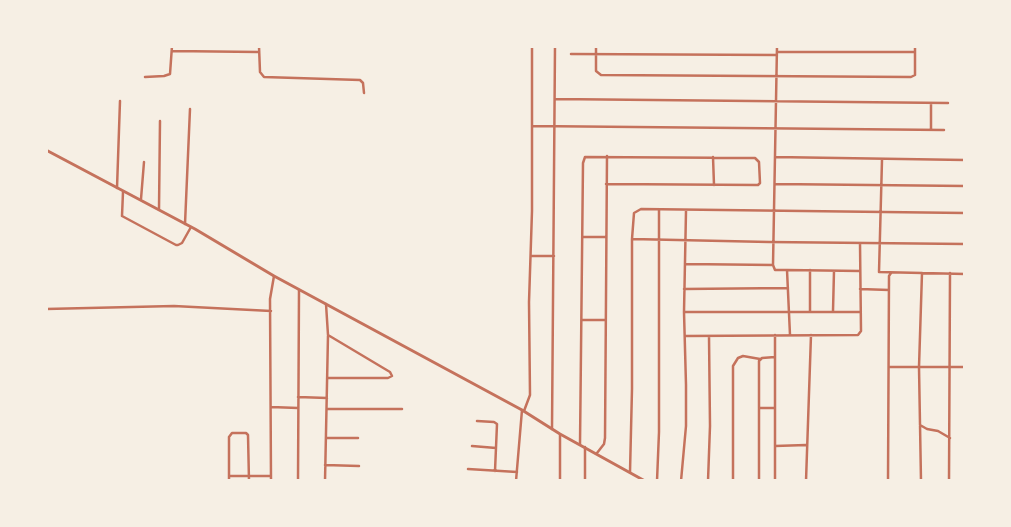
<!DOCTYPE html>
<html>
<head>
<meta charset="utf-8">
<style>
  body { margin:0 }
  #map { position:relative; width:1011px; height:527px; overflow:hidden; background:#f6efe4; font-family:Literata,serif }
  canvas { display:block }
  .frame { position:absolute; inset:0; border:48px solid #f6efe4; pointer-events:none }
</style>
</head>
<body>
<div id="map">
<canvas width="1011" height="527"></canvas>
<div class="frame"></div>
</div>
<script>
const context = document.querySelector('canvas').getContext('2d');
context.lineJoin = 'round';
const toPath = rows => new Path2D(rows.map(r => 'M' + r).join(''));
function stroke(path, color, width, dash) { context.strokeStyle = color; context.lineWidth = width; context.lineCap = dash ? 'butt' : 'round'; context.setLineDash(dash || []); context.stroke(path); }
const minor = toPath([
  [259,46,260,72,264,77,360,80,363,83,364,93],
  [596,46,596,71,601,75,911,77,915,75,915,46],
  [172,51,258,52],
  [777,52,915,52],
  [571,54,777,55],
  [145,77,164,76,170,74,172,46],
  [555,99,948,103],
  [931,103,931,130],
  [532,126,944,130],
  [713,157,714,185],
  [775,157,965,160],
  [882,160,879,272,965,274],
  [775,184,965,186],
  [117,188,120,101],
  [123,192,122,216,176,245,178,245,182,243,191,227],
  [141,199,144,162],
  [159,209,160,121],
  [185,224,190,109],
  [583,237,605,237],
  [632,239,634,213,641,209,965,213],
  [531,256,554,256],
  [685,264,773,265,775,270,787,270,790,335],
  [773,265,777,46],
  [787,270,860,271],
  [810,270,810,311],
  [684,289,788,288],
  [860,289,889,290],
  [46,309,174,306,271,311],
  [833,311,834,271],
  [684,312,860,312],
  [582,320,605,320],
  [775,335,775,481],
  [685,336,858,335,861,331,860,243],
  [889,367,965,367],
  [327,378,388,378,392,376,390,372,328,335],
  [298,397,327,398],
  [271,407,298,408],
  [759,408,775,408],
  [327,409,402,409],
  [524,411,530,395,529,302,532,211,532,46],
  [477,421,494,422,497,424,495,471],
  [920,425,927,429,938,431,950,438],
  [552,429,555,46],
  [326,438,358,438],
  [580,444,583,163,585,157,755,158,759,162,760,183,758,185,606,184],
  [472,446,496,448],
  [775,446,806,445],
  [597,453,604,444,605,438,607,156],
  [325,465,359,466],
  [468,469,517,472],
  [630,472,632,389,632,239,769,242,965,244],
  [230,476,271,476],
  [229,481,229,437,232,433,246,433,248,435,249,481],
  [271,481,270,299,274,276],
  [298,481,299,290],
  [325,481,328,335,326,304],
  [516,481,522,410],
  [560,481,560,435],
  [585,481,585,447],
  [657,481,659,432,659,210],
  [681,481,686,426,686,385,684,312,686,211],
  [708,481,710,426,709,336],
  [733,481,733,366,738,358,743,356,760,359],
  [759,481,759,361,762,358,775,357],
  [806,481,811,335],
  [888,481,889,276,891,273],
  [921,481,919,367,922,273],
  [949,481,950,273]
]);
const tertiary = toPath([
  [46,150,195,229,274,276,522,410,560,434,645,481]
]);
stroke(minor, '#c5725c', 2.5);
stroke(tertiary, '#c5725c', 3);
</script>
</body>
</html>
